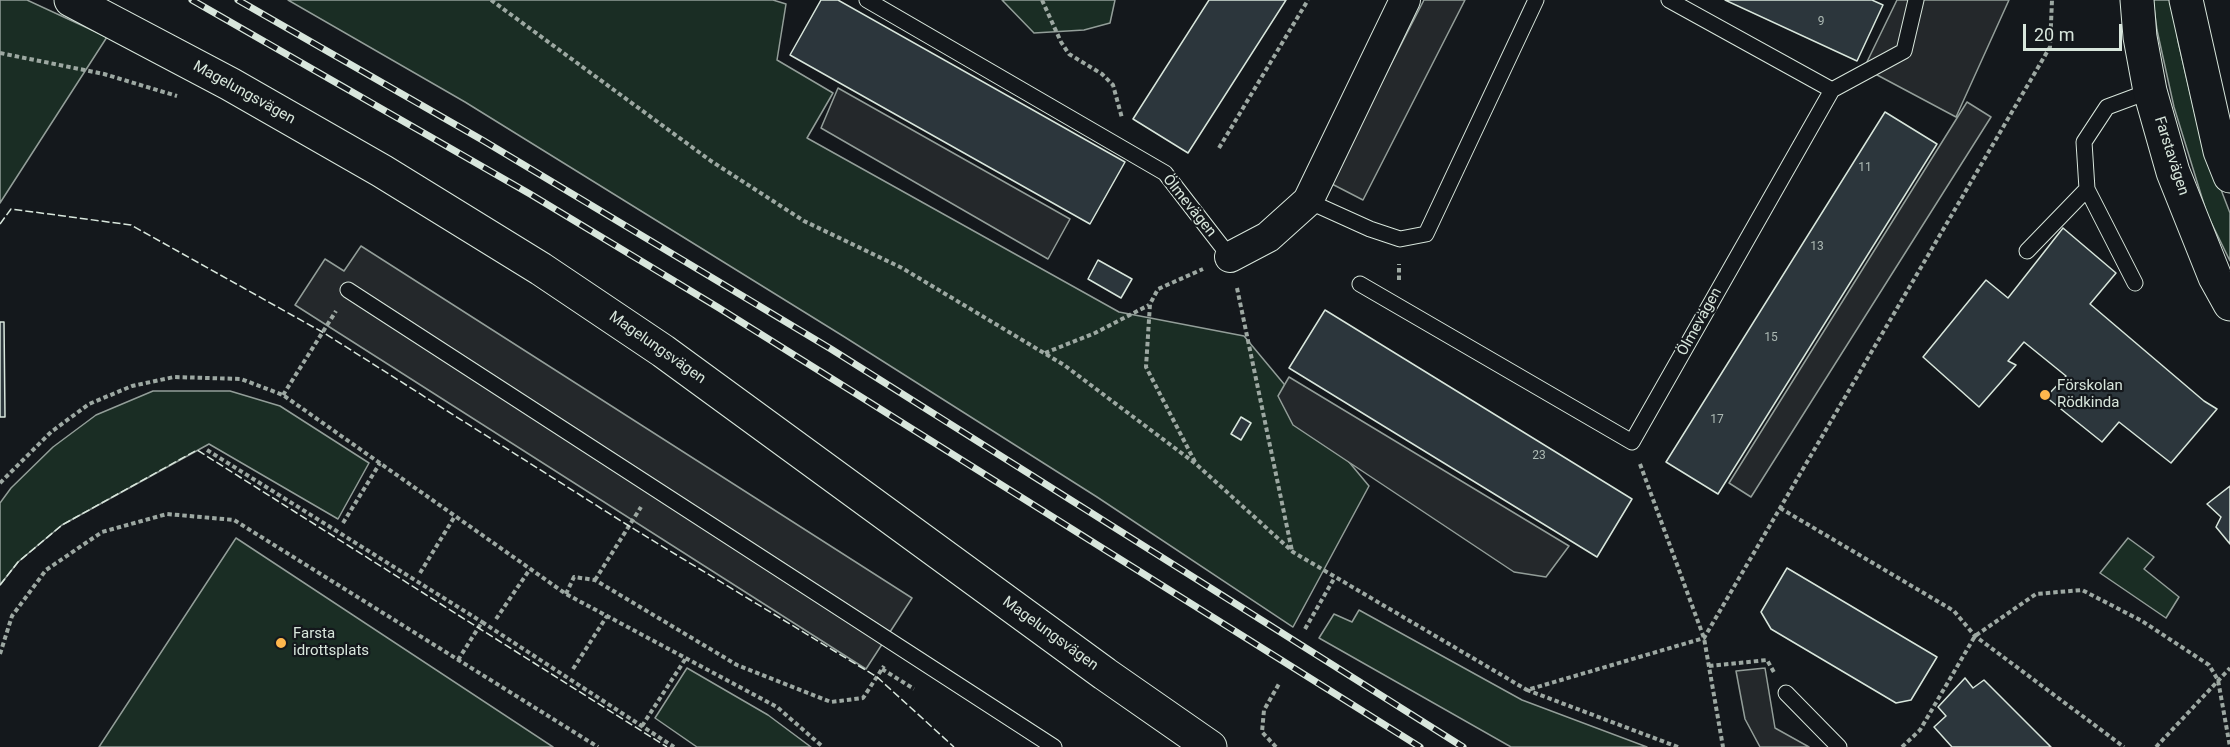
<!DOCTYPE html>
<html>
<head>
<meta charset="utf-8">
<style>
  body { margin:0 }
  #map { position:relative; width:2230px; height:747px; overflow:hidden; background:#14181c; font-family:Roboto,sans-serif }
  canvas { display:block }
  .scale { position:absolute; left:2023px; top:24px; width:99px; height:27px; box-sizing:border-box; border:3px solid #d8e6dc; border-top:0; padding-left:8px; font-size:18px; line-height:21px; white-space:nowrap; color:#d8e6dc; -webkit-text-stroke:4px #14181c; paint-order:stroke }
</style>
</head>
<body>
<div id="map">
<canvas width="2230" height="747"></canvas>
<div class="scale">20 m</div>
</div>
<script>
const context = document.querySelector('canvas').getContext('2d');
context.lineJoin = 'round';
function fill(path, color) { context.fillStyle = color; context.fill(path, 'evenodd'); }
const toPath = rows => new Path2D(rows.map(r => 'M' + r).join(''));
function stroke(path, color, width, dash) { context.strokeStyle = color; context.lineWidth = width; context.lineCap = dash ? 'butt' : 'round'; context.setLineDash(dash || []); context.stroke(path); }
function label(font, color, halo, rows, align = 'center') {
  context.font = font + ' Roboto,sans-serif'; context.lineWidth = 4.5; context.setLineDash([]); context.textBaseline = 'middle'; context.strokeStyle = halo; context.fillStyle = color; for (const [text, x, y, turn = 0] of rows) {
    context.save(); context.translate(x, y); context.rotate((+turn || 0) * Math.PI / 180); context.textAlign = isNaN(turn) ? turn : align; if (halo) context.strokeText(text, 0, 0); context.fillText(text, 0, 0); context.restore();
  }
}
const green = toPath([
  [0,0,27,0,107,37,0,203,0,0],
  [288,0,773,0,786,4,777,60,833,93,807,138,1119,312,1244,336,1369,486,1293,627,1097,497,843,336,465,102,288,0],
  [1002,0,1115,0,1110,23,1084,30,1034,33,1002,0],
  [2153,0,2172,0,2178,41,2200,135,2230,213,2230,261,2207,214,2174,107,2157,30,2153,0],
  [153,391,230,391,280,406,369,463,338,519,209,444,62,525,18,562,0,585,0,503,11,488,53,447,96,415,153,391],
  [236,538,553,747,99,747,236,538],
  [2128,538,2154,557,2144,569,2179,597,2166,618,2100,573,2128,538],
  [1359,610,1522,700,1647,747,1511,747,1319,638,1334,614,1352,622,1359,610],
  [687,668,768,715,811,747,697,747,655,718,687,668]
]);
const parking = toPath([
  [1424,0,1465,0,1363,200,1330,183,1424,0],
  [1897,0,2009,0,1956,117,1864,68,1897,0],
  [838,88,1070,219,1048,259,821,128,838,88],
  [1967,102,1991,117,1751,497,1729,483,1967,102],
  [361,246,912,598,866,669,295,305,325,259,344,271,361,246],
  [1289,377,1569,546,1546,577,1514,572,1293,425,1278,396,1289,377],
  [1765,668,1775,728,1809,747,1760,747,1745,719,1736,671,1765,668]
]);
const building = toPath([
  [821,0,838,0,1125,162,1090,224,790,55,821,0],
  [1209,0,1286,0,1188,153,1133,119,1209,0],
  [1725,0,1872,0,1883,5,1857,61,1725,0],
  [1885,112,1937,144,1718,494,1666,462,1885,112],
  [2063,228,2116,273,2090,304,2204,401,2217,409,2171,463,2119,422,2102,442,2046,397,2066,376,2024,342,2008,361,2016,365,1979,407,1923,357,1986,280,2008,298,2063,228],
  [1098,260,1132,279,1121,298,1088,279,1098,260],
  [1325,310,1632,499,1597,557,1289,368,1325,310],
  [0,322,4,322,5,417,0,417,0,322],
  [1241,417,1251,423,1241,440,1231,434,1241,417],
  [2230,486,2230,544,2216,527,2221,517,2207,504,2230,486],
  [1787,568,1937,657,1911,700,1896,703,1771,629,1761,612,1787,568],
  [1965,678,1973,688,1984,680,2051,747,1952,747,1934,727,1946,716,1938,707,1965,678]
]);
const path = toPath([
  [491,0,711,161,804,221,902,268,1064,365,1196,464,1293,552,1527,690],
  [1042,0,1061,42,1069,54,1102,74,1113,85,1122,118],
  [0,53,104,74,177,96],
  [1219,148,1308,0],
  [1399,280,1399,264],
  [1237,288,1292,551],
  [1045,353,1095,333,1149,305],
  [283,395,336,311],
  [207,450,482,622],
  [1195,462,1146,367,1150,304,1158,289,1203,269],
  [1640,464,1704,638,1723,747],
  [0,483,51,432,89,404,132,386,174,377,241,379,283,395,566,594,777,707,823,747],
  [1780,508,1954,611,1975,636,2124,747],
  [343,523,380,463],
  [420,573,455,516],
  [595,580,641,507],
  [566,594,574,577,595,580,737,665,831,702,863,698,884,666],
  [496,619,530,569],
  [1305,629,1335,577],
  [0,654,12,616,46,570,102,532,167,514,234,520,598,747],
  [458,660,482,622,674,747],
  [1709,666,1767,660,1775,674],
  [573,669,607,616],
  [882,669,914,689],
  [642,726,686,658],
  [1276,747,1262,732,1264,710,1280,682],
  [1678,747,1527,690,1704,638,2050,47,2052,0],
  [1902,747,1920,730,1975,636,2036,594,2082,590,2142,621,2209,665,2218,680,2230,747],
  [2156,747,2230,668]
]);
const lane = toPath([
  [867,0,1165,173,1230,257],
  [1832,90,1904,51,1916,0],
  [1308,201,1370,229,1400,239,1426,234,1536,0],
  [2027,251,2087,189],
  [2135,283,2087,189,2084,142,2107,107,2150,91],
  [1360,284,1632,442,1832,90,1669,0],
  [348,290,1054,747],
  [1786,693,1839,747]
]);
const street = toPath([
  [1230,257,1268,237,1308,201,1405,0]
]);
const secondary = toPath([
  [71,0,230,84,382,171,541,269,663,351,1105,674,1210,747],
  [2137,0,2140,37,2150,91,2173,172,2215,277,2230,304],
  [2186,0,2220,151,2230,176]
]);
const rail = toPath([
  [192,0,530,194,719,308,1420,747],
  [238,0,484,141,831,349,1463,747]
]);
const fence = toPath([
  [0,224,11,209,131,225,324,333,629,526,877,677,954,747],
  [0,585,18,562,62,525,197,450,667,747]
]);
const markers = [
  [2045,395,6,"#ffb74d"],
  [281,643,6,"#ffb74d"]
];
const numberNames = [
  ["9",1821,22],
  ["11",1865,168],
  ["13",1817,247],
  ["15",1771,338],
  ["17",1717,420],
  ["23",1539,456]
];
const streetNames = [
  ["Magelungsvägen",244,93,29],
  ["Farstavägen",2171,156,72],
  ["Ölmevägen",1189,206,51],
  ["Ölmevägen",1700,322,-61],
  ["Magelungsvägen",657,348,35],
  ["Magelungsvägen",1050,634,36]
];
const poiNames = [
  ["Förskolan",2057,386],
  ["Rödkinda",2057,403],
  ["Farsta",293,634],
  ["idrottsplats",293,651]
];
fill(green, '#1a2d24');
stroke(green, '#939e99', 1.5);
fill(parking, '#24282b');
stroke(parking, '#939e99', 1.5);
fill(building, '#2c363c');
stroke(building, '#d8e6dc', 1.5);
stroke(lane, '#d8e6dc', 17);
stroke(street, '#d8e6dc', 32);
stroke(secondary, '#d8e6dc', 35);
stroke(path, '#9da8a2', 4, [4.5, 3]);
stroke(lane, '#14181c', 15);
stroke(street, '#14181c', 30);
stroke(secondary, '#14181c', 33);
stroke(rail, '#d8e6dc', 7);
stroke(rail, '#14181c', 4.5, [14]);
stroke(fence, '#d8e6dc', 1.5, [8, 3]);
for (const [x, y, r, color] of markers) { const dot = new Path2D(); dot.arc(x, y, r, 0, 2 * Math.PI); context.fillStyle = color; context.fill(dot); stroke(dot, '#14181c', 2); }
label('12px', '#adbab4', null, numberNames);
label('15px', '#d8e6dc', '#14181c', streetNames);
label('15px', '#d8e6dc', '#14181c', poiNames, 'left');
</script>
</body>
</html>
